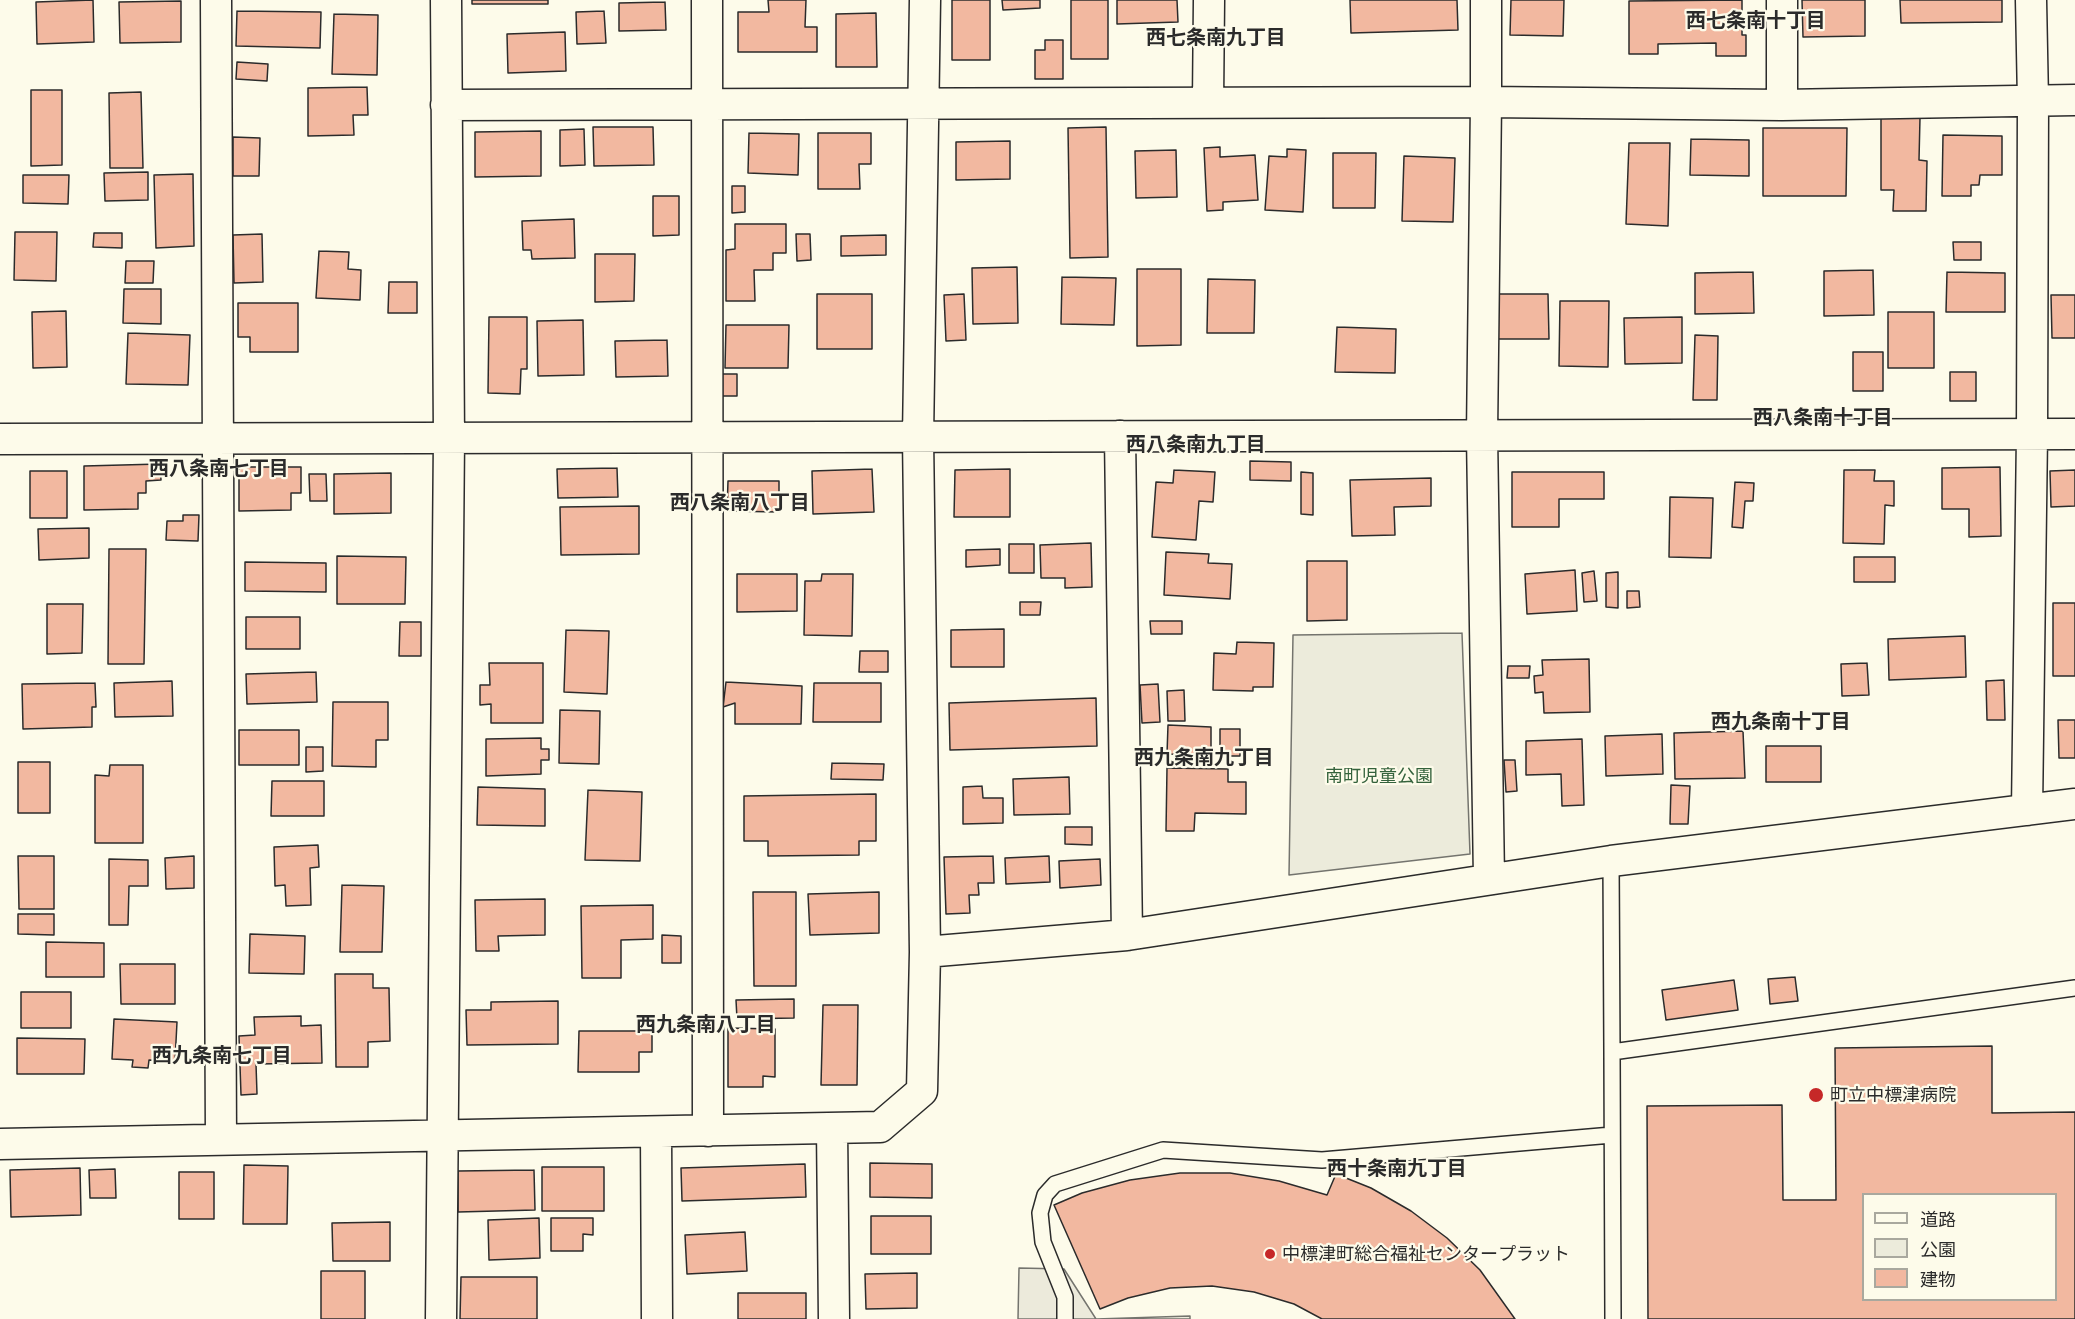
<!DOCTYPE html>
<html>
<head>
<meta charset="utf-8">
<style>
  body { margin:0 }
  #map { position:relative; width:2075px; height:1319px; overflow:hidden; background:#fdfbea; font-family:Barlow,"Noto Sans JP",sans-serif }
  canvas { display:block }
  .legend { position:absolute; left:1862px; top:1193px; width:195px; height:108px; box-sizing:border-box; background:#fdfbea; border:2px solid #a9a89e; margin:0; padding:8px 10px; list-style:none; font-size:18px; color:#2b2b2b }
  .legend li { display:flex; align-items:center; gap:12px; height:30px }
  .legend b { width:30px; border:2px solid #a9a89e }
</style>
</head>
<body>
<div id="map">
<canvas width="2075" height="1319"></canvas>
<ul class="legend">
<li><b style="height:8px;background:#fdfbea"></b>道路</li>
<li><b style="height:16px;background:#ecebdb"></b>公園</li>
<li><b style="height:16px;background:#f2b8a0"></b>建物</li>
</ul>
</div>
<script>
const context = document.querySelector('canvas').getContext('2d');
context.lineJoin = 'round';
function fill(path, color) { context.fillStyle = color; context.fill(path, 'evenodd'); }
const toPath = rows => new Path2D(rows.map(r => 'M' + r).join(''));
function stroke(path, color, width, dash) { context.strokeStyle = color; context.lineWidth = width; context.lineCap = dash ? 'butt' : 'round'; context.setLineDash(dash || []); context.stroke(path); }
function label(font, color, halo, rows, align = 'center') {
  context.font = font + ' Barlow,"Noto Sans JP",sans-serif'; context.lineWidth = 4.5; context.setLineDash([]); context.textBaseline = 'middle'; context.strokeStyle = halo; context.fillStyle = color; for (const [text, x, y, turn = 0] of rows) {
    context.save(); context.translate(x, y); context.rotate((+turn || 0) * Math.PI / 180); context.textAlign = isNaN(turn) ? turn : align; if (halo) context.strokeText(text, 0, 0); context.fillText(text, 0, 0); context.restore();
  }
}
const green = toPath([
  [1462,633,1470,854,1289,875,1293,635,1462,633]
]);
const parking = toPath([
  [1019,1268,1064,1269,1096,1319,1190,1316,1190,1319,1018,1319,1019,1268]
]);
const building = toPath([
  [93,0,94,42,37,44,36,2,93,0],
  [472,0,548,0,548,4,472,4,472,0],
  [768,0,806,0,805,27,817,27,817,52,738,52,738,12,769,12,768,0],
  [952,0,990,0,990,60,952,60,952,0],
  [1002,0,1040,0,1040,8,1003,10,1002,0],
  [1071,0,1108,0,1108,59,1071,59,1071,0],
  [1117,0,1177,0,1178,22,1117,24,1117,0],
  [1350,0,1457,0,1458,30,1351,33,1350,0],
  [1511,0,1564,0,1563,36,1510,35,1511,0],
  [1742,0,1742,35,1746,35,1746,56,1716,56,1716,43,1658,44,1658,54,1629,54,1629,1,1742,0],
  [1802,0,1865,0,1865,36,1803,37,1802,0],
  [1900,0,2002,0,2002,22,1901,23,1900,0],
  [181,1,181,42,120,43,119,2,181,1],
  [665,2,666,30,619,31,619,3,665,2],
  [237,11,321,12,320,48,236,46,237,11],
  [604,11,606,43,577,44,576,12,604,11],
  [876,13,877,67,836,67,836,14,876,13],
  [334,14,378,15,377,75,332,74,334,14],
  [565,32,566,71,508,73,507,34,565,32],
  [1045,40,1063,40,1063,79,1035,79,1035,50,1045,50,1045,40],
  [237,62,268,64,267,81,236,79,237,62],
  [367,87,368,115,353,115,354,135,308,136,308,88,367,87],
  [31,90,62,90,62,165,31,166,31,90],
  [141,92,143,168,110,168,109,93,141,92],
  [1881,117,1920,118,1919,160,1927,161,1926,211,1893,211,1894,190,1881,190,1881,117],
  [593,127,653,127,654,165,594,166,593,127],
  [1106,127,1108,257,1070,258,1068,128,1106,127],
  [1763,128,1847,128,1846,196,1763,196,1763,128],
  [584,129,585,165,560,166,560,130,584,129],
  [541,131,541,176,475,177,475,132,541,131],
  [749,133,799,134,798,175,748,173,749,133],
  [818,133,871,133,871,164,859,164,860,189,818,189,818,133],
  [1943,135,2002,136,2002,175,1980,175,1979,185,1971,185,1971,196,1942,196,1943,135],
  [233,137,260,138,259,176,233,176,233,137],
  [1691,139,1749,140,1749,176,1690,175,1691,139],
  [1010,141,1010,179,956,180,956,142,1010,141],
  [1629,143,1670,143,1668,226,1626,224,1629,143],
  [1220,147,1220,157,1255,155,1258,200,1223,202,1223,210,1207,211,1204,148,1220,147],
  [1287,149,1306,150,1303,212,1265,210,1269,156,1287,157,1287,149],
  [1176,150,1177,197,1136,198,1135,151,1176,150],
  [1333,153,1376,153,1375,208,1333,208,1333,153],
  [1404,156,1455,158,1453,222,1402,221,1404,156],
  [148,172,148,200,105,201,104,173,148,172],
  [193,174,194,246,156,248,154,175,193,174],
  [23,175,69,175,68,204,23,203,23,175],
  [732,186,745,186,745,212,732,213,732,186],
  [653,196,679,196,679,235,653,236,653,196],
  [574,219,575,258,532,259,531,250,523,250,522,221,574,219],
  [735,224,786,224,786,253,773,253,773,270,754,270,755,301,726,301,726,250,735,249,735,224],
  [15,232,57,232,56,281,14,280,15,232],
  [94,233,122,233,122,248,93,247,94,233],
  [262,234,263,282,234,283,233,235,262,234],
  [796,234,810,234,811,260,797,261,796,234],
  [886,235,886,255,841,256,841,236,886,235],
  [1953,242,1981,242,1981,260,1954,260,1953,242],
  [319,251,349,252,348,269,361,270,360,300,316,298,319,251],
  [595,254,635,254,634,301,595,302,595,254],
  [126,261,154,261,153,283,125,283,126,261],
  [1017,267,1018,323,973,324,972,268,1017,267],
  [1137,269,1181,269,1181,345,1137,346,1137,269],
  [1873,270,1874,315,1824,316,1824,271,1873,270],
  [1753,272,1754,313,1695,314,1695,273,1753,272],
  [1947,272,2005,273,2005,312,1946,312,1947,272],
  [1062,277,1116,278,1114,325,1061,324,1062,277],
  [1208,279,1255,280,1254,333,1207,333,1208,279],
  [389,282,417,282,417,313,388,313,389,282],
  [124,289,161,289,161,324,123,323,124,289],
  [817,294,872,294,872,349,817,349,817,294],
  [964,294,966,340,946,341,944,295,964,294],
  [1497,294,1548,294,1549,339,1498,339,1497,294],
  [2051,295,2075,295,2075,338,2052,338,2051,295],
  [1560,301,1609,301,1608,367,1559,366,1560,301],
  [238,303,298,303,298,352,250,352,250,337,238,337,238,303],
  [66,311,67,367,33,368,32,312,66,311],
  [1888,312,1934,312,1934,368,1888,368,1888,312],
  [489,317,527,317,527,369,521,369,520,394,488,393,489,317],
  [1682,317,1682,363,1625,364,1624,318,1682,317],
  [583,320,584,375,538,376,537,321,583,320],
  [726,325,789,325,788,368,725,368,726,325],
  [1337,327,1396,329,1395,373,1335,372,1337,327],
  [128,333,190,335,188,385,126,384,128,333],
  [1695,335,1718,336,1717,400,1693,400,1695,335],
  [667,340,668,376,616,377,615,341,667,340],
  [1853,352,1883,352,1883,391,1853,391,1853,352],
  [1950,372,1976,372,1976,401,1950,401,1950,372],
  [722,374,737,374,737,396,722,396,722,374],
  [1250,461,1291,462,1291,481,1250,480,1250,461],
  [160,464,161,480,146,481,146,493,138,493,138,509,84,510,84,466,160,464],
  [239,467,301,467,301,493,291,493,291,510,239,511,239,467],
  [2000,467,2001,536,1969,537,1969,509,1942,509,1942,468,2000,467],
  [617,468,618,497,558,498,557,469,617,468],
  [872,469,874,512,813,514,812,471,872,469],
  [1010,469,1010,517,954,517,955,470,1010,469],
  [1174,470,1215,472,1213,502,1199,501,1196,540,1152,537,1156,482,1173,483,1174,470],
  [1844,470,1875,470,1874,481,1894,481,1894,506,1885,505,1884,544,1843,543,1844,470],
  [2075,470,2075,506,2051,507,2050,471,2075,470],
  [30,471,67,471,67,518,30,518,30,471],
  [1301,472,1313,473,1313,515,1301,514,1301,472],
  [1512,472,1604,472,1604,499,1559,499,1559,527,1512,527,1512,472],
  [391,473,391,513,334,514,334,474,391,473],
  [309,474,326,474,327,501,310,501,309,474],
  [1431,478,1431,506,1394,507,1395,535,1352,536,1350,480,1431,478],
  [728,481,779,481,779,512,727,511,728,481],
  [1735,482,1754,483,1753,501,1745,501,1743,528,1732,527,1735,482],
  [1670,497,1713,498,1711,558,1669,557,1670,497],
  [639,506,639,554,561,555,560,507,639,506],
  [183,515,199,515,198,541,166,540,167,521,183,521,183,515],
  [89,528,89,558,39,560,38,529,89,528],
  [1091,543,1092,587,1065,588,1065,578,1041,578,1040,545,1091,543],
  [1009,544,1034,544,1034,573,1009,573,1009,544],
  [109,549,146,549,144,664,108,664,109,549],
  [1000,549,1000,565,966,567,966,550,1000,549],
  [1166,552,1209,554,1208,563,1232,564,1230,599,1164,595,1166,552],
  [337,556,406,557,405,604,337,604,337,556],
  [1854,557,1895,557,1895,582,1854,582,1854,557],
  [1307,561,1347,561,1347,620,1307,621,1307,561],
  [245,562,326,563,326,592,245,591,245,562],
  [1575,570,1577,611,1527,614,1525,574,1575,570],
  [1594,571,1597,601,1584,602,1582,573,1594,571],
  [1618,572,1618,608,1606,607,1606,573,1618,572],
  [737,574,797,574,797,611,737,612,737,574],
  [822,574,853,574,852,636,804,635,805,581,821,581,822,574],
  [1627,591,1639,591,1640,607,1627,608,1627,591],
  [1020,602,1041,602,1040,615,1020,615,1020,602],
  [2053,603,2075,603,2075,676,2053,676,2053,603],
  [47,604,83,604,82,653,47,654,47,604],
  [246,617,300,617,300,649,246,649,246,617],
  [1150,621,1182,621,1182,634,1151,634,1150,621],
  [400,622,421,622,421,656,399,656,400,622],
  [1004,629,1004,667,951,667,951,630,1004,629],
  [566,630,609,631,607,694,564,692,566,630],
  [1965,636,1966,677,1889,680,1888,639,1965,636],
  [1237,642,1274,643,1273,687,1253,687,1253,691,1213,690,1214,653,1236,654,1237,642],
  [860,651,888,651,888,672,859,672,860,651],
  [1589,659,1590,712,1544,713,1543,692,1535,693,1534,676,1543,675,1542,660,1589,659],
  [489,663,543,663,543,723,491,723,491,704,480,705,480,685,490,685,489,663],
  [1867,663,1869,695,1842,696,1841,664,1867,663],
  [1508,666,1530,666,1529,678,1507,678,1508,666],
  [316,672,317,702,247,704,246,674,316,672],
  [2004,680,2005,720,1987,720,1986,681,2004,680],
  [172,681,173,716,115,717,114,683,172,681],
  [726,682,802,686,801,724,735,724,735,703,723,707,726,682],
  [95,683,96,707,92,707,92,727,23,729,22,684,95,683],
  [814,683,881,683,881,722,813,722,814,683],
  [1158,684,1160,722,1142,723,1140,685,1158,684],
  [1184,690,1185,721,1168,721,1167,691,1184,690],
  [1096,698,1097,746,950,750,949,703,1096,698],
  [333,702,388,702,388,740,376,740,376,767,332,766,333,702],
  [560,710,600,711,599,764,559,763,560,710],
  [2058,720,2075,720,2075,758,2059,758,2058,720],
  [1168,725,1211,727,1211,755,1167,754,1168,725],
  [1220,729,1240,729,1240,756,1220,756,1220,729],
  [239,730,299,730,299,765,239,765,239,730],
  [1743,731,1745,778,1675,779,1674,733,1743,731],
  [1662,734,1663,774,1606,776,1605,736,1662,734],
  [541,738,541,749,549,749,549,760,541,760,541,774,486,776,486,739,541,738],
  [1582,739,1584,805,1562,806,1561,774,1526,775,1526,741,1582,739],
  [1766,746,1821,746,1821,782,1766,782,1766,746],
  [306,747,323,747,323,771,306,772,306,747],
  [1504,760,1515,760,1517,791,1506,792,1504,760],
  [18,762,50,762,50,813,18,813,18,762],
  [832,763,884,764,883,780,831,779,832,763],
  [110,765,143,765,143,843,95,843,95,775,109,776,110,765],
  [1167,768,1228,769,1228,782,1246,782,1246,814,1195,813,1194,831,1166,831,1167,768],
  [1069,777,1070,814,1014,815,1013,779,1069,777],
  [272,781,324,781,324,816,271,816,272,781],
  [1671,785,1690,786,1688,824,1670,824,1671,785],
  [982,786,983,798,1003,798,1003,823,963,824,963,787,982,786],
  [478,787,545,789,545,826,477,825,478,787],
  [588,790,642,792,640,861,585,860,588,790],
  [876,794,876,841,859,841,859,855,768,856,768,841,744,841,744,796,876,794],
  [1065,827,1092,827,1092,845,1065,844,1065,827],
  [318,845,319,867,310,868,311,905,286,906,285,885,275,886,274,847,318,845],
  [18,856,54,856,54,909,19,909,18,856],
  [194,856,194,888,166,889,165,858,194,856],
  [993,856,994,883,978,883,979,895,969,895,970,913,946,914,944,857,993,856],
  [1049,856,1050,882,1006,884,1005,858,1049,856],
  [109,859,148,860,148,886,129,886,128,925,109,925,109,859],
  [1100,859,1101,885,1060,888,1059,861,1100,859],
  [342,885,384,886,382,952,340,952,342,885],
  [753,892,796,892,796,986,754,986,753,892],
  [879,892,879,933,810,935,808,894,879,892],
  [545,899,545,935,498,936,499,951,476,951,475,900,545,899],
  [653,905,653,939,621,940,621,978,582,978,581,906,653,905],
  [18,914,54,914,54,935,18,934,18,914],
  [250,934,305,936,304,974,249,973,250,934],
  [662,935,681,936,681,963,662,963,662,935],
  [46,942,104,943,104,977,46,977,46,942],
  [120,964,175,964,175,1004,121,1004,120,964],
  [335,974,373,974,373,988,389,988,390,1041,368,1042,368,1067,336,1067,335,974],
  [1795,977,1798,1001,1770,1004,1768,979,1795,977],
  [1734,980,1738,1010,1666,1020,1662,990,1734,980],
  [21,992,71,992,71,1028,21,1028,21,992],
  [794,999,794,1018,737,1019,736,1000,794,999],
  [558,1001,558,1044,467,1045,466,1010,491,1010,491,1002,558,1001],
  [823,1005,858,1005,857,1085,821,1085,823,1005],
  [301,1016,301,1026,321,1025,322,1063,256,1064,257,1094,241,1095,239,1036,255,1035,254,1017,301,1016],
  [114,1019,177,1022,175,1061,149,1060,148,1068,132,1067,133,1060,112,1059,114,1019],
  [728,1028,775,1029,775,1077,763,1076,763,1087,728,1087,728,1028],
  [579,1031,652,1031,652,1052,639,1052,639,1072,578,1072,579,1031],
  [17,1038,85,1039,84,1074,17,1074,17,1038],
  [1992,1046,1992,1113,2075,1112,2075,1319,1648,1319,1647,1106,1782,1105,1783,1200,1836,1200,1835,1048,1992,1046],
  [1864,1194,2056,1194,2056,1300,1864,1300,1864,1194],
  [870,1163,932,1164,932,1198,870,1197,870,1163],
  [805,1164,806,1197,682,1201,681,1168,805,1164],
  [244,1165,288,1166,287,1224,243,1224,244,1165],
  [542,1167,604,1167,604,1211,542,1211,542,1167],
  [80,1168,81,1215,11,1217,10,1170,80,1168],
  [115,1169,116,1198,90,1198,89,1170,115,1169],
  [534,1170,535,1210,458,1212,458,1171,534,1170],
  [179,1172,214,1172,214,1219,179,1219,179,1172],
  [1180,1173,1230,1173,1279,1181,1327,1195,1336,1174,1371,1188,1411,1211,1447,1238,1480,1270,1515,1319,1322,1319,1294,1304,1254,1292,1212,1286,1170,1288,1128,1298,1100,1309,1054,1205,1082,1193,1130,1180,1180,1173],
  [871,1216,931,1216,931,1254,871,1254,871,1216],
  [539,1218,540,1258,489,1260,488,1220,539,1218],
  [551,1218,593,1218,593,1235,583,1234,583,1251,551,1251,551,1218],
  [390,1222,390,1261,333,1261,332,1223,390,1222],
  [745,1232,747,1271,687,1274,685,1235,745,1232],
  [321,1271,365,1271,365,1319,321,1319,321,1271],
  [917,1273,917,1308,866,1309,865,1274,917,1273],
  [461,1277,537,1277,537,1319,460,1319,461,1277],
  [738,1293,806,1293,806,1319,738,1319,738,1293]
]);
const lane = toPath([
  [1611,861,1612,1052,2075,988],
  [1612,1052,1613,1319],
  [1065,1319,1065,1297,1043,1242,1040,1213,1045,1195,1055,1184,1163,1150,1322,1160,1612,1135]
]);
const street = toPath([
  [216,0,221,1138],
  [707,0,708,1131],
  [1486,0,1486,102,1482,435,1489,879],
  [1782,0,1782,105],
  [1208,102,1209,0],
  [446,105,1486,102,1782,105,2075,100],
  [1120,436,1127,935],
  [0,439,2075,434],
  [2027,810,2032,434,2033,101,2031,0],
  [925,952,1127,935,1611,861,2075,804],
  [832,1128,834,1319],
  [656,1132,657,1319],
  [0,1144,880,1127,922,1091,925,952,918,437,925,0],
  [441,1319,449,438,446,0]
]);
const markers = [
  [1816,1095,8,"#c62828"],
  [1270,1254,6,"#c62828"]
];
const parkNames = [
  ["南町児童公園",1379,776]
];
const poiNames = [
  ["町立中標津病院",1830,1095],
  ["中標津町総合福祉センタープラット",1282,1254]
];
const neighbourhoodNames = [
  ["西七条南十丁目",1756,20],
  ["西七条南九丁目",1216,37],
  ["西八条南十丁目",1823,417],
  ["西八条南九丁目",1196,444],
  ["西八条南七丁目",219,468],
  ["西八条南八丁目",740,502],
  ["西九条南十丁目",1781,721],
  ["西九条南九丁目",1204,757],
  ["西九条南八丁目",706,1024],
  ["西九条南七丁目",222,1055],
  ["西十条南九丁目",1397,1168]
];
fill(green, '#ecebdb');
stroke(green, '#74746e', 1.5);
fill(parking, '#eceadb');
stroke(parking, '#74746e', 1.5);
fill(building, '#f2b8a0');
stroke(building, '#2b2b2b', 1.5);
stroke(lane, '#2b2b2b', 18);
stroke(street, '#2b2b2b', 33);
stroke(lane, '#fdfbea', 15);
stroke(street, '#fdfbea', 30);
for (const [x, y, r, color] of markers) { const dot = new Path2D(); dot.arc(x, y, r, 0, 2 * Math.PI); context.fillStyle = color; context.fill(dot); stroke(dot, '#fdfbea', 2); }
label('18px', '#34623c', '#fdfbea', parkNames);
label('18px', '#2b2b2b', '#fdfbea', poiNames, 'left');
label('bold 20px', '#2b2b2b', '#fdfbea', neighbourhoodNames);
</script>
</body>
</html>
